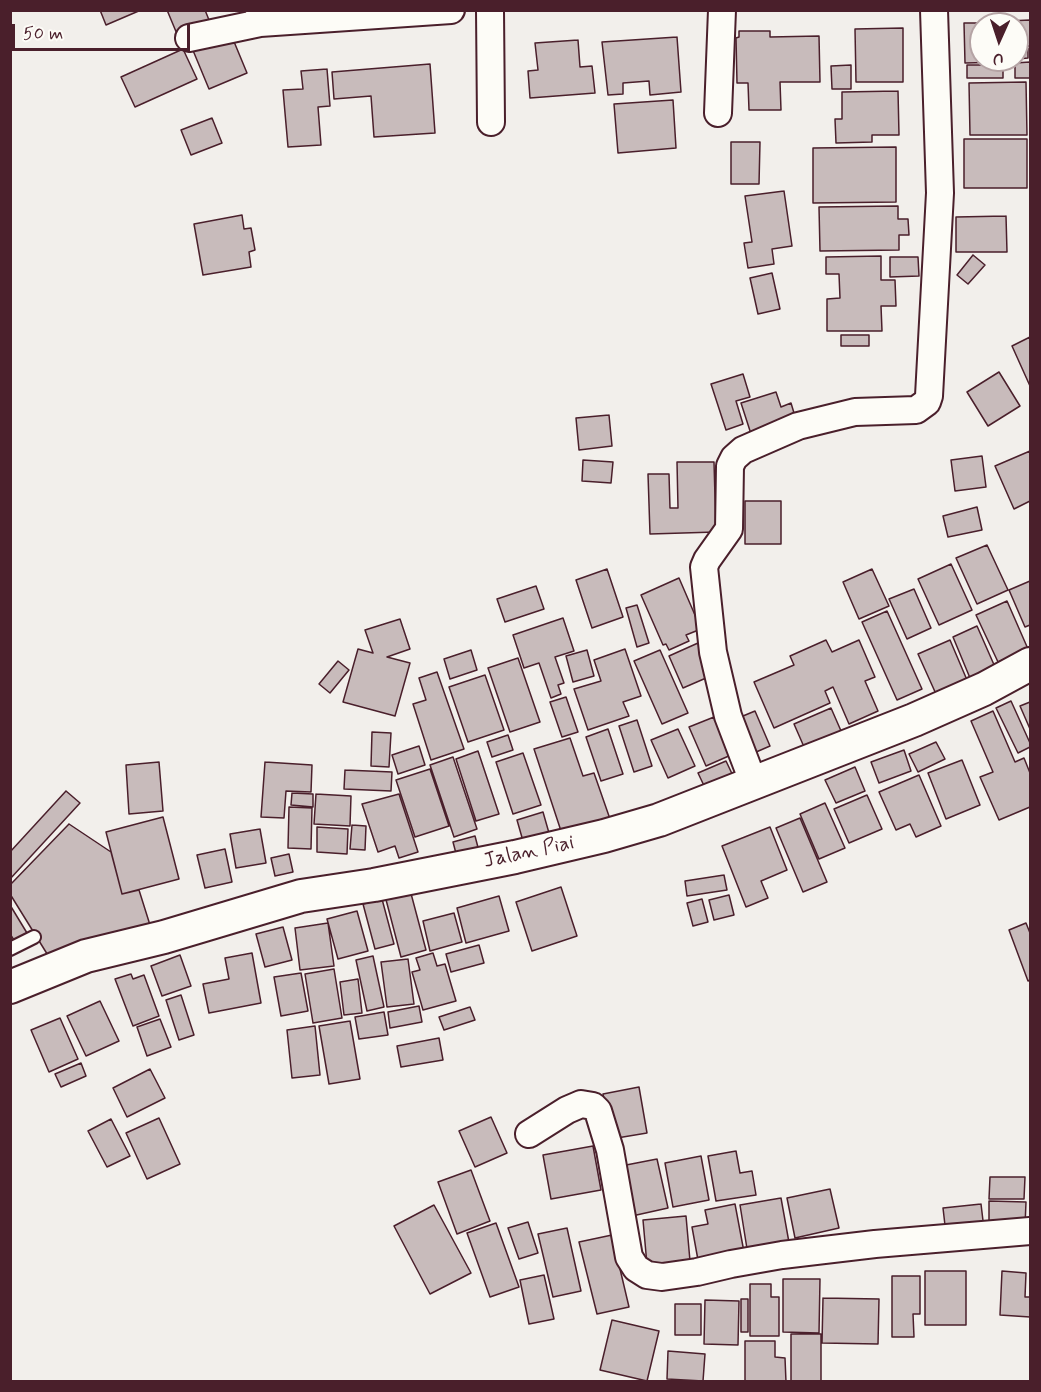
<!DOCTYPE html>
<html>
<head>
<meta charset="utf-8">
<style>
  body { margin:0 }
  #map { position:relative; width:1041px; height:1392px; overflow:hidden; background:#f2efeb; font-family:Mynerve,sans-serif }
  canvas { display:block }
  .frame { position:absolute; inset:0; border:12px solid #4a1f2b; pointer-events:none }
  .north { position:absolute; left:969px; top:12px; width:60px; height:60px; box-sizing:border-box; background:#fdfcf7; border:2px solid #b5a4a5; border-radius:50%; rotate:183deg; font-size:16px; font-weight:700; line-height:24px; text-align:center; color:#4a1f2b }
  .north::after { content:''; display:block; margin:auto; width:21px; height:27px; background:#4a1f2b; clip-path:polygon(50% 0,100% 100%,50% 72%,0 100%) }
  .scale { position:absolute; left:12px; top:24px; width:178px; height:27px; box-sizing:border-box; border:3px solid #4a1f2b; border-top:0; padding-left:8px; font-size:18px; line-height:21px; white-space:nowrap; color:#4a1f2b; -webkit-text-stroke:4px #fdfcf7; paint-order:stroke }
</style>
</head>
<body>
<div id="map">
<canvas width="1041" height="1392"></canvas>
<div class="frame"></div>
<div class="north">U</div>
<div class="scale">50 m</div>
</div>
<script>
const context = document.querySelector('canvas').getContext('2d');
context.lineJoin = 'round';
function fill(path, color) { context.fillStyle = color; context.fill(path, 'evenodd'); }
const toPath = rows => new Path2D(rows.map(r => 'M' + r).join(''));
function stroke(path, color, width, dash) { context.strokeStyle = color; context.lineWidth = width; context.lineCap = dash ? 'butt' : 'round'; context.setLineDash(dash || []); context.stroke(path); }
function label(font, color, halo, rows, align = 'center') {
  context.font = font + ' Mynerve,sans-serif'; context.lineWidth = 4.5; context.setLineDash([]); context.textBaseline = 'middle'; context.strokeStyle = halo; context.fillStyle = color; for (const [text, x, y, turn = 0] of rows) {
    context.save(); context.translate(x, y); context.rotate((+turn || 0) * Math.PI / 180); context.textAlign = isNaN(turn) ? turn : align; if (halo) context.strokeText(text, 0, 0); context.fillText(text, 0, 0); context.restore();
  }
}
const building = toPath([
  [100,10,141,10,106,25,100,10],
  [167,10,205,10,209,20,177,34,167,10],
  [1030,20,1030,46,1017,46,1017,24,1008,24,1008,21,1030,20],
  [964,23,1008,23,981,24,981,60,1008,60,1008,62,965,63,964,23],
  [903,28,903,82,856,82,855,29,903,28],
  [739,31,770,31,770,37,819,36,820,82,780,82,781,110,749,110,748,83,737,83,736,38,739,37,739,31],
  [230,32,247,73,209,89,192,48,230,32],
  [677,37,681,92,650,95,649,81,623,83,623,94,608,95,602,42,677,37],
  [578,40,580,67,592,66,595,93,530,98,528,71,538,70,535,43,578,40],
  [1017,48,1028,48,1028,58,1017,59,1017,48],
  [183,49,197,79,135,107,121,77,183,49],
  [1030,62,1030,78,1015,78,1015,63,1030,62],
  [430,64,435,133,374,137,371,96,334,99,332,72,430,64],
  [851,65,851,89,832,89,831,66,851,65],
  [967,65,1003,65,1003,78,967,78,967,65],
  [327,69,330,106,318,107,321,145,288,147,283,90,303,89,301,71,327,69],
  [1026,82,1027,135,970,135,969,83,1026,82],
  [898,91,899,135,872,135,872,142,836,143,835,119,842,119,842,92,898,91],
  [673,100,676,148,618,153,614,104,673,100],
  [212,118,222,143,191,155,181,130,212,118],
  [964,139,1027,139,1027,188,964,188,964,139],
  [731,142,760,142,759,184,731,184,731,142],
  [896,147,896,202,813,203,813,148,896,147],
  [784,191,792,246,772,249,774,264,748,268,744,243,752,242,745,196,784,191],
  [898,206,898,219,908,219,909,235,899,235,899,250,820,251,819,207,898,206],
  [242,215,244,229,251,228,255,250,249,252,251,267,203,275,194,224,242,215],
  [1006,216,1007,252,956,252,956,217,1006,216],
  [973,255,985,265,968,284,957,275,973,255],
  [881,256,881,280,895,280,896,306,881,306,882,331,827,331,827,299,840,298,839,274,826,274,826,257,881,256],
  [890,257,918,257,919,276,890,277,890,257],
  [772,273,780,309,758,314,750,278,772,273],
  [841,335,869,335,869,346,841,346,841,335],
  [1030,337,1030,386,1012,346,1030,337],
  [999,372,1020,406,988,426,967,392,999,372],
  [743,374,750,397,736,401,743,424,726,430,711,384,743,374],
  [776,392,781,407,791,403,797,423,752,437,741,403,776,392],
  [609,415,612,446,579,450,576,418,609,415],
  [1030,451,1030,501,1014,509,995,466,1030,451],
  [982,456,986,487,955,491,951,460,982,456],
  [583,460,613,462,611,483,582,481,583,460],
  [677,462,714,462,716,532,650,534,648,474,669,474,670,508,678,508,677,462],
  [745,501,781,501,781,544,745,544,745,501],
  [977,507,982,530,948,537,943,516,977,507],
  [987,545,1008,590,977,604,956,558,987,545],
  [951,564,972,610,939,625,918,579,951,564],
  [607,569,623,617,592,628,576,580,607,569],
  [872,569,889,606,859,619,843,582,872,569],
  [679,578,701,629,686,635,689,641,669,650,666,644,663,645,641,595,679,578],
  [1030,581,1030,625,1025,627,1009,590,1030,581],
  [536,586,544,609,505,622,497,599,536,586],
  [914,589,931,628,907,639,889,599,914,589],
  [1007,601,1028,649,998,662,976,615,1007,601],
  [637,605,649,643,637,647,626,608,637,605],
  [887,611,922,689,897,700,862,622,887,611],
  [563,618,574,651,555,657,564,683,558,685,561,694,551,698,539,663,524,668,513,635,563,618],
  [400,619,410,649,387,657,410,663,395,716,343,702,358,649,373,653,365,630,400,619],
  [977,626,995,667,970,678,953,637,977,626],
  [826,640,832,652,859,640,875,677,865,681,878,711,849,724,833,687,825,691,830,703,774,728,754,682,794,665,790,656,826,640],
  [950,640,967,680,936,694,918,654,950,640],
  [698,643,713,675,683,688,669,656,698,643],
  [625,649,641,696,623,702,629,716,588,730,574,689,601,681,594,660,625,649],
  [471,650,477,670,450,679,444,659,471,650],
  [587,650,594,676,573,682,566,656,587,650],
  [660,650,688,713,662,724,634,661,660,650],
  [518,658,540,722,510,732,488,668,518,658],
  [338,661,349,670,330,693,319,684,338,661],
  [437,672,464,749,431,760,413,704,426,700,419,678,437,672],
  [485,675,504,730,468,742,449,687,485,675],
  [566,697,578,732,562,737,550,702,566,697],
  [1011,701,1030,743,1030,747,1018,753,996,708,1011,701],
  [1030,702,1030,729,1020,706,1030,702],
  [831,708,845,740,808,756,794,724,831,708],
  [755,711,770,746,747,756,731,721,755,711],
  [993,711,1015,762,1024,758,1030,773,1030,807,999,820,980,777,993,772,971,721,993,711],
  [714,717,731,755,706,766,689,727,714,717],
  [637,720,652,766,634,772,619,726,637,720],
  [608,729,623,774,601,781,586,737,608,729],
  [678,729,695,766,668,778,651,740,678,729],
  [372,732,391,733,389,767,371,766,372,732],
  [508,735,513,750,492,757,487,742,508,735],
  [570,738,583,776,594,773,610,819,562,834,534,749,570,738],
  [936,742,945,759,918,772,909,754,936,742],
  [419,746,425,765,398,774,392,755,419,746],
  [904,750,911,771,879,783,871,762,904,750],
  [478,751,499,814,476,821,456,759,478,751],
  [523,753,541,805,513,814,496,762,523,753],
  [453,757,477,829,454,837,430,765,453,757],
  [962,760,980,805,946,819,928,773,962,760],
  [726,761,735,780,707,792,698,773,726,761],
  [159,762,163,811,129,814,126,765,159,762],
  [265,762,312,765,311,792,286,791,284,818,261,817,265,762],
  [855,767,865,791,836,803,825,780,855,767],
  [430,769,449,826,415,837,396,780,430,769],
  [345,770,392,772,391,791,344,789,345,770],
  [919,775,941,826,916,837,910,824,896,830,879,792,919,775],
  [66,791,80,803,10,879,10,852,66,791],
  [292,793,313,794,313,807,291,805,292,793],
  [316,794,351,796,350,826,314,824,316,794],
  [399,794,418,852,399,858,395,846,378,852,362,804,399,794],
  [867,795,882,829,849,843,834,809,867,795],
  [825,803,845,848,819,859,800,814,825,803],
  [289,807,312,808,311,849,288,848,289,807],
  [543,812,549,833,523,841,517,820,543,812],
  [163,817,179,879,122,894,106,832,163,817],
  [800,818,827,882,803,892,776,828,800,818],
  [69,824,111,852,122,894,139,890,150,925,49,957,10,894,10,885,69,824],
  [352,825,366,826,365,850,350,849,352,825],
  [317,827,348,829,347,854,317,852,317,827],
  [770,827,787,870,761,881,768,898,746,907,722,846,770,827],
  [260,829,266,863,236,868,230,834,260,829],
  [475,836,480,855,458,861,453,842,475,836],
  [225,849,232,882,205,888,197,855,225,849],
  [289,854,293,872,275,876,271,858,289,854],
  [724,875,727,890,687,896,685,881,724,875],
  [409,886,426,950,401,957,384,892,409,886],
  [561,887,577,936,532,951,516,902,561,887],
  [729,895,734,915,714,920,709,900,729,895],
  [499,896,509,931,466,943,457,908,499,896],
  [382,899,394,944,375,949,363,904,382,899],
  [702,899,708,922,693,926,687,903,702,899],
  [10,905,27,933,14,940,10,934,10,905],
  [357,911,368,951,338,959,327,919,357,911],
  [454,913,462,942,430,951,423,921,454,913],
  [328,923,334,966,300,970,295,928,328,923],
  [1026,923,1030,933,1030,980,1028,981,1009,930,1026,923],
  [283,927,292,960,265,967,256,934,283,927],
  [479,945,484,963,451,972,446,954,479,945],
  [252,953,261,1003,209,1013,203,984,229,979,225,958,252,953],
  [433,953,437,966,445,964,456,1001,423,1010,412,972,420,970,416,958,433,953],
  [180,955,191,986,162,996,151,966,180,955],
  [373,956,384,1007,367,1011,356,960,373,956],
  [408,959,414,1004,387,1007,381,962,408,959],
  [334,969,342,1018,313,1023,305,974,334,969],
  [301,973,308,1011,281,1016,274,977,301,973],
  [131,974,133,979,144,975,159,1016,133,1026,115,979,131,974],
  [358,979,362,1013,344,1015,340,982,358,979],
  [181,995,194,1035,179,1040,166,1000,181,995],
  [100,1001,119,1041,86,1056,67,1016,100,1001],
  [419,1006,422,1022,390,1028,388,1012,419,1006],
  [470,1007,475,1020,444,1030,439,1017,470,1007],
  [384,1012,388,1035,359,1039,355,1017,384,1012],
  [60,1018,78,1059,49,1072,31,1030,60,1018],
  [160,1019,171,1047,147,1056,137,1027,160,1019],
  [350,1021,360,1079,329,1084,319,1026,350,1021],
  [315,1026,320,1075,292,1078,287,1030,315,1026],
  [439,1038,443,1060,401,1067,397,1046,439,1038],
  [81,1063,86,1076,61,1087,55,1074,81,1063],
  [150,1069,165,1098,127,1117,113,1088,150,1069],
  [639,1087,647,1133,611,1139,603,1094,639,1087],
  [491,1117,507,1153,475,1167,459,1131,491,1117],
  [159,1118,180,1164,147,1179,126,1133,159,1118],
  [111,1119,130,1156,107,1167,88,1131,111,1119],
  [593,1146,601,1190,551,1199,543,1155,593,1146],
  [736,1151,740,1173,752,1171,756,1195,716,1201,708,1156,736,1151],
  [701,1156,709,1200,673,1207,665,1163,701,1156],
  [657,1159,668,1208,632,1216,621,1166,657,1159],
  [471,1170,490,1221,457,1234,438,1182,471,1170],
  [990,1177,1025,1177,1024,1199,989,1199,990,1177],
  [830,1189,839,1228,795,1238,787,1198,830,1189],
  [781,1198,790,1248,748,1255,740,1205,781,1198],
  [989,1201,1026,1202,1025,1226,989,1225,989,1201],
  [735,1204,744,1252,698,1260,692,1227,708,1224,705,1210,735,1204],
  [981,1204,984,1229,946,1234,943,1208,981,1204],
  [434,1205,471,1273,430,1294,394,1226,434,1205],
  [686,1216,690,1261,647,1265,643,1220,686,1216],
  [528,1222,538,1253,519,1259,508,1228,528,1222],
  [496,1223,519,1287,490,1297,467,1233,496,1223],
  [567,1228,581,1291,553,1297,538,1234,567,1228],
  [612,1235,629,1307,597,1314,579,1242,612,1235],
  [925,1271,966,1271,966,1325,925,1325,925,1271],
  [1002,1271,1026,1273,1025,1297,1030,1297,1030,1317,1000,1315,1002,1271],
  [544,1275,554,1319,529,1324,520,1280,544,1275],
  [892,1276,920,1276,920,1314,913,1314,914,1337,892,1337,892,1276],
  [783,1279,820,1279,819,1333,783,1332,783,1279],
  [750,1284,771,1284,771,1297,779,1297,779,1336,750,1336,750,1284],
  [823,1298,879,1299,878,1344,822,1343,823,1298],
  [741,1299,748,1299,748,1332,741,1332,741,1299],
  [705,1300,739,1301,738,1345,704,1344,705,1300],
  [675,1304,701,1304,701,1335,675,1335,675,1304],
  [612,1320,659,1331,647,1381,600,1370,612,1320],
  [791,1334,821,1334,821,1382,791,1382,791,1334],
  [745,1341,775,1341,775,1357,785,1358,786,1382,745,1382,745,1341],
  [668,1351,705,1354,703,1381,667,1379,668,1351]
]);
const service = toPath([
  [10,949,34,937]
]);
const minor = toPath([
  [259,10,260,23,451,10],
  [490,10,491,122],
  [189,38,260,23],
  [718,113,722,10],
  [754,784,728,716,713,652,704,567,707,560,729,529,730,466,734,458,743,450,798,426,855,412,916,410,927,402,929,396,940,193,934,10],
  [529,1134,567,1110,581,1104,593,1106,598,1111,610,1150,629,1257,636,1268,647,1275,662,1277,697,1272,731,1264,782,1255,875,1244,1030,1231]
]);
const tertiary = toPath([
  [10,987,86,956,164,937,301,896,374,885,515,857,604,836,659,820,914,720,984,689,1030,664]
]);
const streetNames = [
  ["Jalan Piai",529,853,-12]
];
fill(building, '#c8bbbb');
stroke(building, '#4a1f2b', 1.5);
stroke(service, '#4a1f2b', 16);
stroke(minor, '#4a1f2b', 30);
stroke(tertiary, '#4a1f2b', 36);
stroke(service, '#fdfcf7', 12);
stroke(minor, '#fdfcf7', 26);
stroke(tertiary, '#fdfcf7', 32);
label('21px', '#4a1f2b', '#fdfcf7', streetNames);
</script>
</body>
</html>
